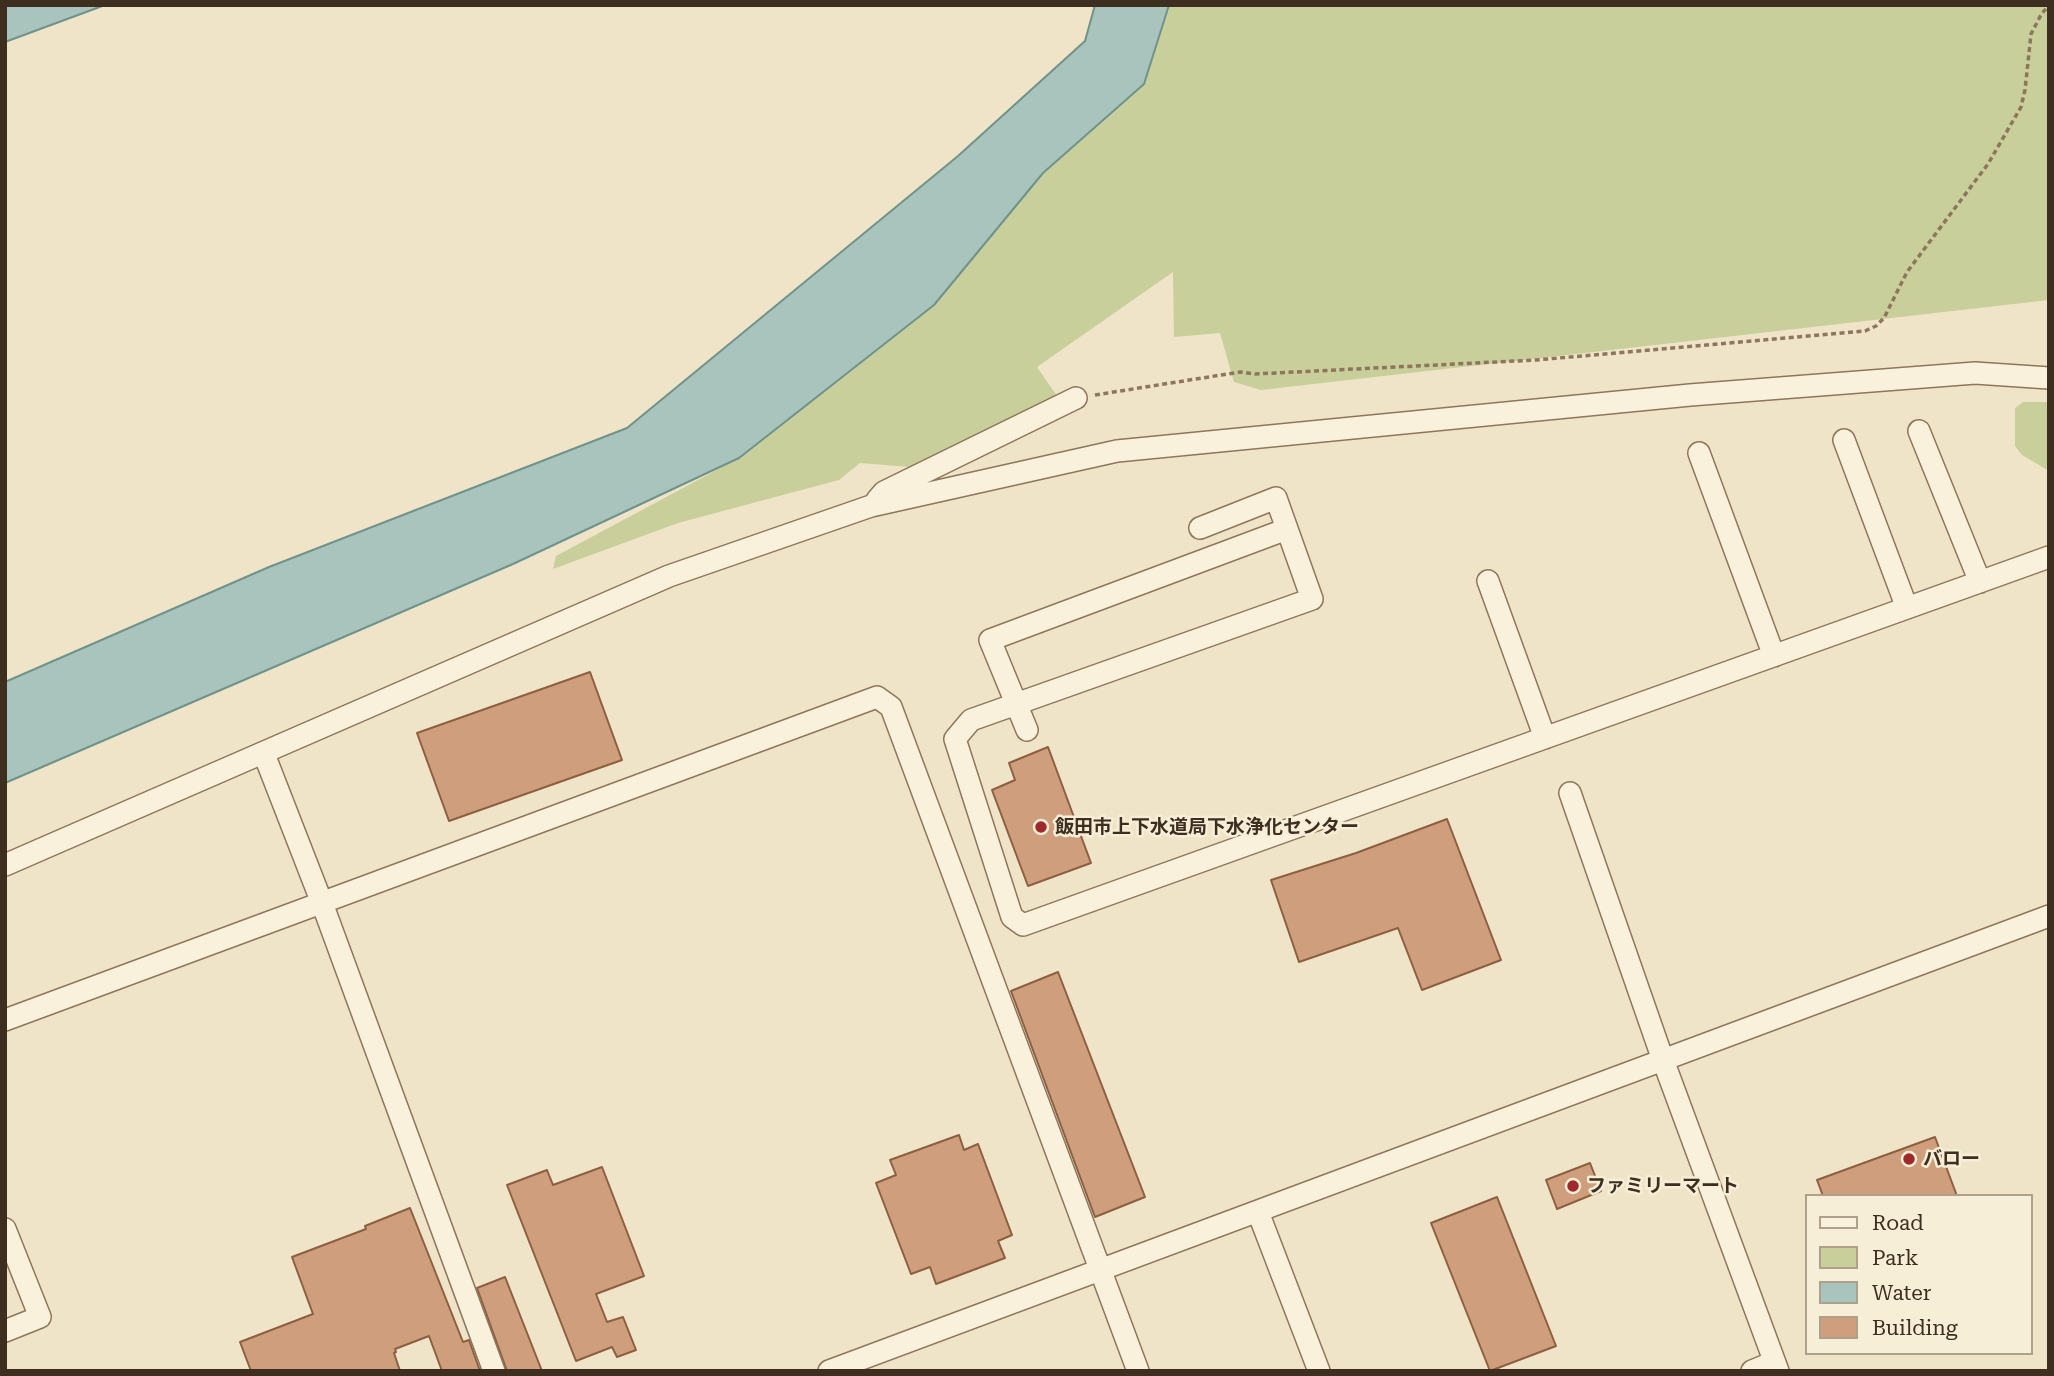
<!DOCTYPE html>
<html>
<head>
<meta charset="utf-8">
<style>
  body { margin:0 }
  #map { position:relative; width:2054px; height:1376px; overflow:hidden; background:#f0e4c8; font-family:"Roboto Serif",serif }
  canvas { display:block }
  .frame { position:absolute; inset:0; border:7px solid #3d2e20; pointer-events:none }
  .legend { position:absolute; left:1805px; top:1194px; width:228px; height:161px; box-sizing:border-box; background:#f7eed8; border:2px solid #ada18e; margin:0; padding:9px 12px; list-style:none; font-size:21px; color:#3d2e20 }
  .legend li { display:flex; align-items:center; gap:14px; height:35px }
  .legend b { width:35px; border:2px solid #ada18e }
</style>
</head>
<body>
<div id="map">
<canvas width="2054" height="1376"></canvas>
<div class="frame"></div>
<ul class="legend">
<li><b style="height:9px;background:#faf1dc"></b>Road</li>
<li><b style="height:19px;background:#c9cf9b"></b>Park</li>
<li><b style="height:19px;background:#a9c4bc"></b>Water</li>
<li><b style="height:19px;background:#cf9f7d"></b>Building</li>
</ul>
</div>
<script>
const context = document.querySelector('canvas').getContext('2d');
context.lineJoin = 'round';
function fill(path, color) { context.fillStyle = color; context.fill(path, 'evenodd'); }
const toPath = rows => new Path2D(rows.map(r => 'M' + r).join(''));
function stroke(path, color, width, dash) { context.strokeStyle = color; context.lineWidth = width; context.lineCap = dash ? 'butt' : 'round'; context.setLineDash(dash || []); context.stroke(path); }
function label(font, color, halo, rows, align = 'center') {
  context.font = font + ' "Roboto Serif","Noto Sans JP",serif'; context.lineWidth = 5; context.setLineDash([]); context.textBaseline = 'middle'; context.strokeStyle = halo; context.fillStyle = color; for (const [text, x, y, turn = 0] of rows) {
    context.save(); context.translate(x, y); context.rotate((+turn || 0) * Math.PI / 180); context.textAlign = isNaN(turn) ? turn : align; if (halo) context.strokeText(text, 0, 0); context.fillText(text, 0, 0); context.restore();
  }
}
const green = toPath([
  [1169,5,2049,5,2049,300,1261,390,1234,382,1220,333,1174,337,1173,272,1037,367,1057,396,910,467,860,463,839,480,678,523,553,569,556,556,739,458,934,305,1043,173,1144,84],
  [2023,402,2049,402,2049,471,2022,455,2015,446,2015,408]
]);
const water = toPath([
  [5,5,105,5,5,42,5,5],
  [1095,5,1169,5,1144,84,1043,173,934,305,739,458,513,564,5,783,5,682,269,567,627,428,958,156,1085,41,1095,5]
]);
const building = toPath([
  [590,672,622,760,449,821,417,733,590,672],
  [1048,747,1091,863,1028,886,992,790,1015,780,1009,763,1048,747],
  [1447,819,1501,960,1422,990,1398,928,1299,962,1271,880,1356,853,1447,819],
  [1058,972,1145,1197,1095,1217,1011,991,1058,972],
  [959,1135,964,1150,978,1144,1012,1235,998,1241,1005,1258,936,1284,930,1267,911,1274,876,1183,896,1175,890,1160,959,1135],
  [1935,1137,1957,1196,1823,1196,1817,1180,1935,1137],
  [1590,1163,1601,1191,1557,1209,1546,1180,1590,1163],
  [602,1167,644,1276,596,1294,607,1322,623,1317,636,1350,617,1357,612,1347,576,1361,507,1185,547,1170,553,1185,602,1167],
  [1497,1197,1556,1346,1490,1371,1431,1223,1497,1197],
  [410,1208,463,1342,469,1340,480,1371,442,1371,429,1336,395,1349,396,1352,394,1353,400,1371,251,1371,240,1342,313,1314,292,1257,366,1229,365,1226,410,1208],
  [505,1277,542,1371,507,1371,477,1288,505,1277]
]);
const path = toPath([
  [1095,395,1240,372,1255,374,1536,360,1865,331,1876,326,1884,318,1907,272,1988,164,2021,107,2025,90,2031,34,2042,13,2049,6]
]);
const minor = toPath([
  [1919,431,1980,582],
  [1844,440,1907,608],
  [1699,453,1774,656],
  [877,500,884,492,1076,398],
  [1200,528,1276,498,1312,599,971,720,955,739,1012,917,1023,925,2049,557],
  [1488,581,1545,738],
  [1027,730,990,640,1287,529],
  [264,754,322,903,494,1371],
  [1570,793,1663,1060,1778,1371],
  [5,865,669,576,871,506,1117,451,1690,395,1975,373,2049,378],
  [5,1020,877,697,891,707,1138,1371],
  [1258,1212,1319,1371],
  [5,1229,40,1317,5,1331],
  [829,1371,2049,916],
  [1752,1371,1774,1362]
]);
const markers = [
  [1041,827,7,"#9e2a2b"],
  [1909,1159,7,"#9e2a2b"],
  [1573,1186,7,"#9e2a2b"]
];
const poiNames = [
  ["飯田市上下水道局下水浄化センター",1055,827],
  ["バロー",1923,1159],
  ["ファミリーマート",1587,1186]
];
fill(green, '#c9cf9b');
fill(water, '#a9c4bc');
stroke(water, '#6f938a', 2);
fill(building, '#cf9f7d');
stroke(building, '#8d5f41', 2);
stroke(minor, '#8d765c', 24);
stroke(path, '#8d765c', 3.5, [5, 3.5]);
stroke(minor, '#faf1dc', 21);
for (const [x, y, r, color] of markers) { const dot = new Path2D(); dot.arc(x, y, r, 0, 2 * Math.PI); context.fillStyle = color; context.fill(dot); stroke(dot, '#f7eed8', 2.5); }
label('bold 19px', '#3d2e20', '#f7eed8', poiNames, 'left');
</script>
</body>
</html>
